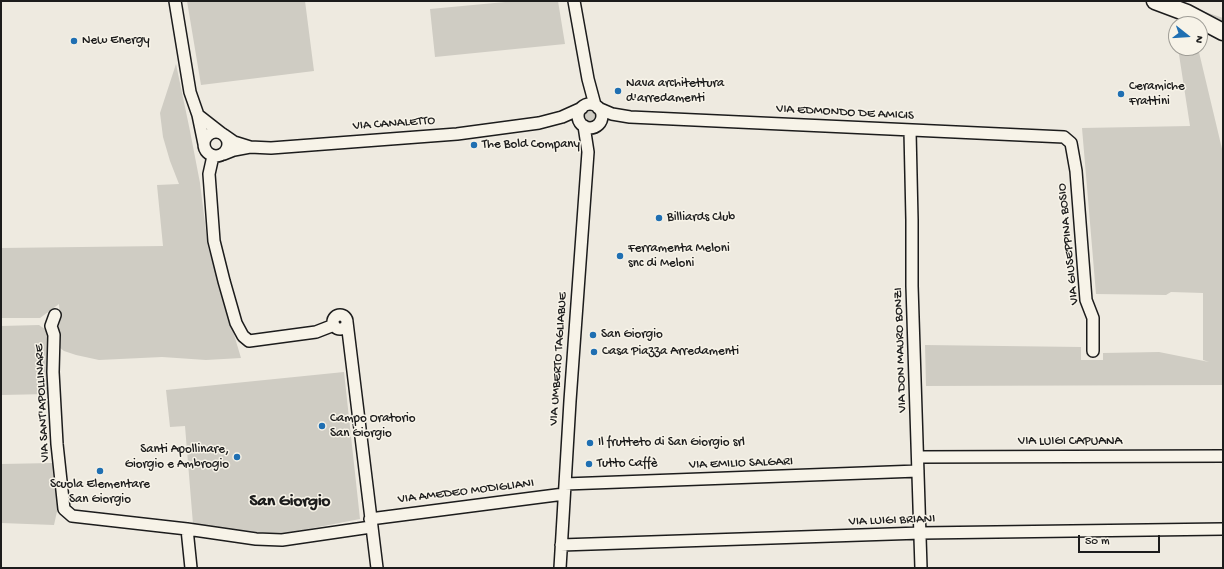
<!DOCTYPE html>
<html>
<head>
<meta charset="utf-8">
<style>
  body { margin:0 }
  #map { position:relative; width:1224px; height:569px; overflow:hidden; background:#eeeae0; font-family:"Gochi Hand",sans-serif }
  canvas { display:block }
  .frame { position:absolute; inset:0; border:2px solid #1c1c1c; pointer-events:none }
  .north { position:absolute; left:1168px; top:16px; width:40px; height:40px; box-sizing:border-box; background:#f7f3e8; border:1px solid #9f9d96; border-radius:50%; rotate:107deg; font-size:11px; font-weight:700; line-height:16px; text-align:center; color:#1c1c1c }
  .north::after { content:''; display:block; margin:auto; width:14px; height:18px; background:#1f6fb2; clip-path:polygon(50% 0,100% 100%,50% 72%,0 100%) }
  .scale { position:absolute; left:1078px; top:535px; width:82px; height:18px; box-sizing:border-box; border:2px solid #1c1c1c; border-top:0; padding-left:5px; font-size:12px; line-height:14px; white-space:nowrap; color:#1c1c1c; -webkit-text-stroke:3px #f7f3e8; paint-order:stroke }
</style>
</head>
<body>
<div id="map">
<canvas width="1224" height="569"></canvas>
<div class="frame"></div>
<div class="north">N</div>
<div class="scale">50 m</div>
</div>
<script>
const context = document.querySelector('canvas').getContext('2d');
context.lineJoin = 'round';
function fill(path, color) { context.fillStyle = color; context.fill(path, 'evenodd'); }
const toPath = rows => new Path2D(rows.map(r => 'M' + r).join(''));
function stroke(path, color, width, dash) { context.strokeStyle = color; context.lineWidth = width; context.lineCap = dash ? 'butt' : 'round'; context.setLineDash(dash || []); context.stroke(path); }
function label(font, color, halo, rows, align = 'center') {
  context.font = font + ' "Gochi Hand",sans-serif'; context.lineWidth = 3; context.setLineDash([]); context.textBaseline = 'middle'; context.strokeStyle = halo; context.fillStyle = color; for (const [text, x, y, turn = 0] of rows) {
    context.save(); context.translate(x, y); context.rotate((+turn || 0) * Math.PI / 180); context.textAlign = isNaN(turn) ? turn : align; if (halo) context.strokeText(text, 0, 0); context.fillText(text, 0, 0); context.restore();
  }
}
const green = toPath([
  [187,1,305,1,314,71,201,85],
  [516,1,558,1,565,44,435,57,430,9],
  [1188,6,1223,18,1223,26],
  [1178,48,1198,48,1223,153,1223,385,926,386,925,345,1081,347,1081,360,1103,360,1103,353,1159,352,1209,362,1203,360,1203,293,1171,292,1166,295,1096,294,1082,128,1190,126],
  [176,64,190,131,200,183,208,247,241,358,206,360,162,357,99,360,76,355,64,351,55,344,60,319,59,304,40,318,1,318,1,248,163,246,157,185,179,184,170,161,163,137,160,113],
  '582 116a8 8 0 1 1 16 0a8 8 0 1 1-16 0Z',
  [39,325,49,332,50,394,1,395,1,326],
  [344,372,360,519,282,534,255,533,193,524,185,426,170,427,166,390],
  [53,463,58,507,54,525,1,523,1,464]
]);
const minor = toPath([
  [175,1,190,92,198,115],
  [574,1,588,79,595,105],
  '578 116a12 12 0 1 1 24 0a12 12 0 1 1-24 0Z',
  [598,108,612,114,630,117,1064,137,1071,143,1076,171,1086,300,1093,318,1093,351],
  [910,131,912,220,912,286,921,568],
  '204 144a12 12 0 1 1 24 0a12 12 0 1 1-24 0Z',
  [204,144,198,115,221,133],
  [250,147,271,148,457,134,539,123,562,117,582,108],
  [224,154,234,150,250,147,234,142,224,135],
  [213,156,209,174,214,241,224,281,236,323,243,336,249,341,316,332,334,325],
  [55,315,51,326,54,335,53,372,57,444,64,509,72,516,187,529,256,539,282,540,371,527],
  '333 322a7 7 0 1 1 14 0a7 7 0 1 1-14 0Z',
  [347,322,377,568],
  [918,457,1223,456],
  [565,484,918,471],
  [370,519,564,494],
  [187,529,191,568],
  [561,545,921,533,1223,529],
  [560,568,570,401,588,152,584,126]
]);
const highway = toPath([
  [1155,1,1187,13,1223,32]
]);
const markers = [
  [74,41,4,"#1f6fb2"],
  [618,91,4,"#1f6fb2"],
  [1121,94,4,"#1f6fb2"],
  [474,145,4,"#1f6fb2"],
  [659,218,4,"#1f6fb2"],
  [620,256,4,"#1f6fb2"],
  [593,335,4,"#1f6fb2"],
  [594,352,4,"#1f6fb2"],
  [322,426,4,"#1f6fb2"],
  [590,443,4,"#1f6fb2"],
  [237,457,4,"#1f6fb2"],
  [589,464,4,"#1f6fb2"],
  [100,471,4,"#1f6fb2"]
];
const poiNames = [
  ["New Energy",82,41],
  ["Nava architettura",626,84],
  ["d'arredamenti",626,99],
  ["Ceramiche",1129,87],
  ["Frattini",1129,102],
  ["The Bold Company",482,145],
  ["Billiards Club",667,218],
  ["Ferramenta Meloni",628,249],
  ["snc di Meloni",628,264],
  ["San Giorgio",601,335],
  ["Casa Piazza Arredamenti",602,352],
  ["Campo Oratorio",330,419],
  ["San Giorgio",330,434],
  ["Il frutteto di San Giorgio srl",598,443],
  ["Santi Apollinare,",229,450,"right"],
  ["Giorgio e Ambrogio",229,465,"right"],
  ["Tutto Caffè",597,464],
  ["Scuola Elementare",100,485,"center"],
  ["San Giorgio",100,500,"center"]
];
const streetNames = [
  ["VIA EDMONDO DE AMICIS",845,113,3],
  ["VIA CANALETTO",394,124,-4],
  ["VIA GIUSEPPINA BOSIO",1069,244,-96],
  ["VIA DON MAURO BONZI",901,350,-92],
  ["VIA UMBERTO TAGLIABUE",559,359,-86],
  ["VIA SANT'APOLLINARE",43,403,-93],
  ["VIA LUIGI CAPUANA",1070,442],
  ["VIA EMILIO SALGARI",741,464,-2],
  ["VIA AMEDEO MODIGLIANI",466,492,-7],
  ["VIA LUIGI BRIANI",892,521,-2]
];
const districtNames = [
  ["San Giorgio",290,502]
];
fill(green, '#cfccc3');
stroke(minor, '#1c1c1c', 14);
stroke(highway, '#1c1c1c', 19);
stroke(minor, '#f7f3e8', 11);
stroke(highway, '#f7f3e8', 16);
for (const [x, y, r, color] of markers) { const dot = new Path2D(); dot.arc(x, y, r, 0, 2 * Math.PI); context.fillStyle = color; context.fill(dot); stroke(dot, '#f7f3e8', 1.5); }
label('13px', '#1c1c1c', '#f7f3e8', poiNames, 'left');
label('13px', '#1c1c1c', '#f7f3e8', streetNames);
label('bold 17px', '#1c1c1c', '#f7f3e8', districtNames);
</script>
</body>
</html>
